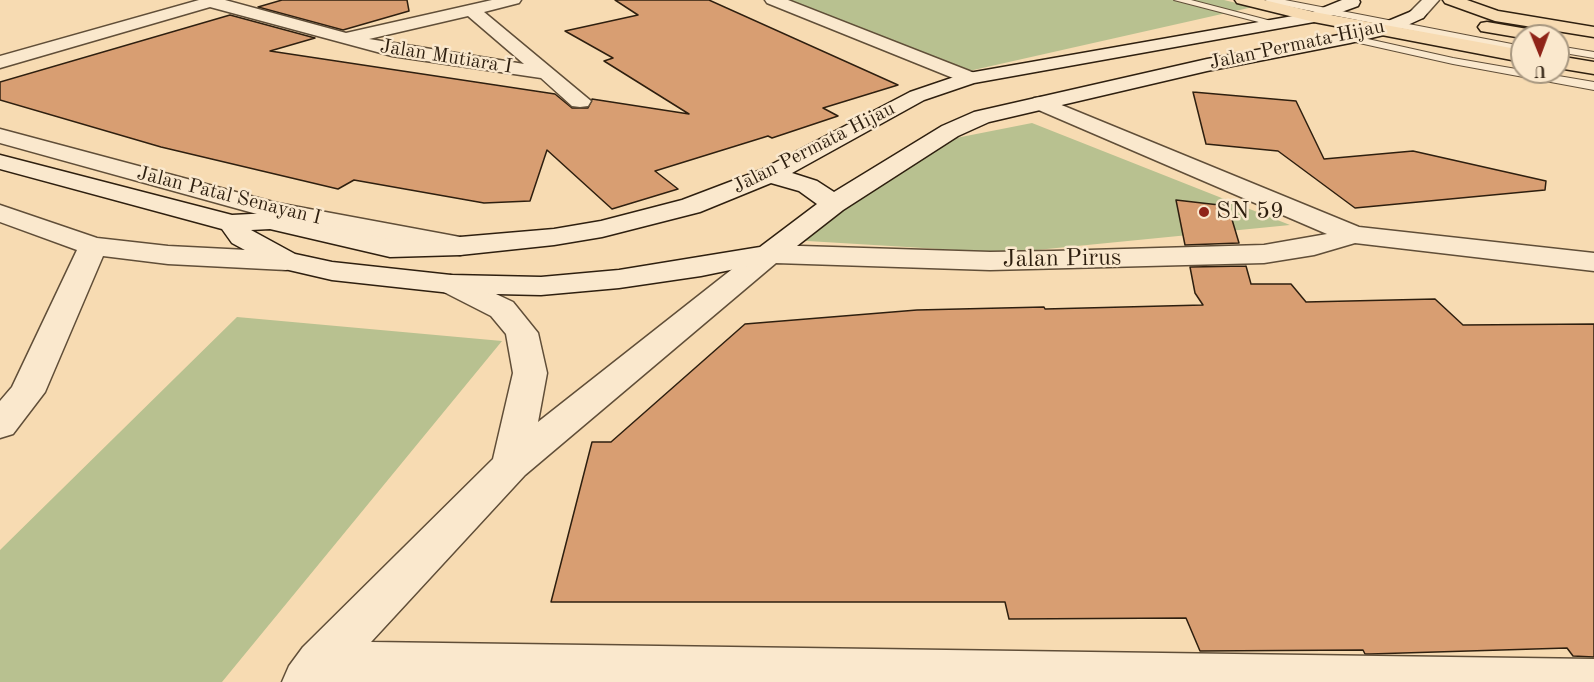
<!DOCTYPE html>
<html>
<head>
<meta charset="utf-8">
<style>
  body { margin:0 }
  #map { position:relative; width:1594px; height:682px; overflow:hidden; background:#f7dbb2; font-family:"Old Standard TT",serif }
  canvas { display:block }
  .north { position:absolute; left:1510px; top:24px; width:60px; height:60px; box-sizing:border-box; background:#fae8cd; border:2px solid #a89881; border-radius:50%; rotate:179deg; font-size:16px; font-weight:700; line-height:24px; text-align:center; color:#2e1f0f }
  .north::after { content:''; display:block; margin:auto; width:21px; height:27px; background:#8f2418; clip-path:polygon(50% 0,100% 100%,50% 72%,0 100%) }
</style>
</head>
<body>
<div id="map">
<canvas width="1594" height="682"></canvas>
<div class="north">U</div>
</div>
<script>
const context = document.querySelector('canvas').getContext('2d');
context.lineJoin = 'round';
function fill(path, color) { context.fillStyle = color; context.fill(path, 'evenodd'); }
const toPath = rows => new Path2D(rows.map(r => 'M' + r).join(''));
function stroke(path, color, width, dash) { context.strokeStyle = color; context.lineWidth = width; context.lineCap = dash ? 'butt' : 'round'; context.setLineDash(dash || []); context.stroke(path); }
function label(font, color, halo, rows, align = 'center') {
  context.font = font + ' "Old Standard TT",serif'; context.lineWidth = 5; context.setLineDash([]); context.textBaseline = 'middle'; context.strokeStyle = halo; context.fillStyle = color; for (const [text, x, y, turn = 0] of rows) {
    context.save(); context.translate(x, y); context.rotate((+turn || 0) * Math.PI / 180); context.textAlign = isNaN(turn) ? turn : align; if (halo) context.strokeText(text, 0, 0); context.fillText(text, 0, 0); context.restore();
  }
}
const green = toPath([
  [790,0,1224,0,1253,7,969,71],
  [1032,123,1290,225,1006,253,791,240,956,138],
  [237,317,502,341,222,682,0,682,0,550]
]);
const building = toPath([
  [282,0,407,0,409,11,343,30,258,7,282,0],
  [615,0,709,0,898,85,823,108,838,116,772,138,768,136,655,171,678,189,612,209,547,150,530,201,484,203,354,180,338,189,161,147,0,100,0,82,230,15,315,38,270,51,555,94,572,108,588,108,592,99,689,114,604,61,613,58,565,31,638,15,615,0],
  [1193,92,1296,101,1324,159,1413,151,1546,181,1545,190,1355,208,1278,151,1206,144,1193,92],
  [1176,200,1228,206,1239,243,1185,245,1176,200],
  [1246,266,1251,284,1291,284,1306,302,1435,299,1463,325,1594,324,1594,657,1573,656,1567,648,1370,654,1365,654,1363,650,1200,651,1186,618,1009,619,1005,602,551,602,592,442,611,442,745,324,917,310,1044,307,1045,309,1203,305,1195,293,1190,267,1246,266]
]);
const service = toPath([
  [1174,0,1191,0,1279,23,1274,26,1174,0],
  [1265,0,1285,0,1522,46,1522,52,1270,3,1265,0],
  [1350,35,1453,58,1522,70,1522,72,1535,72,1594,82,1594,90,1453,64,1346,40,1345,38,1350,35],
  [1558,46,1594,52,1594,58,1558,52,1558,46]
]);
const minor = toPath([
  [199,0,225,0,346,33,492,0,521,0,519,3,484,12,591,101,588,106,580,107,572,106,541,78,392,56,210,7,0,68,0,56,199,0],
  [468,16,524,64,369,39,468,16],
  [765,0,788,0,977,74,980,78,977,82,963,82,767,3,765,0],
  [1042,97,1359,227,1594,253,1594,271,1355,243,1314,255,1264,263,990,270,776,263,525,475,371,642,1594,659,1594,682,282,682,289,666,303,647,493,459,513,373,506,334,491,316,440,290,436,284,440,278,451,275,462,278,513,302,538,333,547,373,538,422,759,248,769,245,990,252,1054,251,1264,245,1327,234,1034,108,1031,103,1034,98,1042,97],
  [0,129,277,203,460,237,470,240,474,246,470,252,460,255,275,219,0,143,0,129],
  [0,205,97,238,168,246,286,252,296,255,301,261,296,267,286,270,168,264,103,256,45,392,13,434,0,438,0,401,12,387,77,250,0,222,0,205]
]);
const tertiary = toPath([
  [1422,0,1439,0,1423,18,1411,18,1408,14,1422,0]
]);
const secondary = toPath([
  [1342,0,1359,0,1360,2,1358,6,1314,22,974,83,924,100,792,173,817,181,834,192,942,126,974,112,1207,59,1350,33,1376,26,1417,9,1423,10,1426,14,1423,18,1388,34,1350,43,1207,71,989,122,958,136,843,210,779,260,701,276,619,288,541,295,451,293,332,280,276,267,232,243,222,229,0,169,0,155,232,215,270,213,390,239,460,237,554,229,601,221,682,200,761,170,910,92,963,74,1310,13,1342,0],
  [771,183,799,191,817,204,760,247,619,270,541,277,451,275,332,262,295,254,251,230,270,229,390,257,460,255,554,245,602,237,700,212,771,183]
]);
const primary = toPath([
  [1235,0,1264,0,1314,12,1522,50,1522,62,1314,22,1237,3,1235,0],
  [1443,0,1467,0,1498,11,1594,27,1594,37,1495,21,1445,3,1443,0],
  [1487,22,1539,31,1545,32,1548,36,1522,36,1522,38,1481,31,1478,27,1481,23,1487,22],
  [1558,56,1594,62,1594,74,1558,68,1558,56]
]);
const markers = [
  [1204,212,6,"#8f2418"]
];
const farStreetnames = [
  ["Jalan Permata Hijau",1297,45,-12],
  ["Jalan Mutiara I",446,57,9],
  ["Jalan Permata Hijau",814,148,-27],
  ["Jalan Patal Senayan I",229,196,14]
];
const poiNames = [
  ["SN 59",1216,212]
];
const streetNames = [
  ["Jalan Pirus",1062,259,-1]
];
fill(green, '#b8c190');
fill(building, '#d89e72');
stroke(building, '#2e1f0f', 1.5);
stroke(service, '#604e38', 2);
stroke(minor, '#604e38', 3);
stroke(tertiary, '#604e38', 3);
stroke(secondary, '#2e1f0f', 3);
stroke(primary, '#2e1f0f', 3);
fill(service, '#fae8cd');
fill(minor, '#fae8cd');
fill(tertiary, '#fae8cd');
fill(secondary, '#fae8cd');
fill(primary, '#f7dbb2');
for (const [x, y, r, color] of markers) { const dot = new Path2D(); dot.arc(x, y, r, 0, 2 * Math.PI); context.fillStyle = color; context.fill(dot); stroke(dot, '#fae8cd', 2); }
label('20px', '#2e1f0f', '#fae8cd', farStreetnames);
label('24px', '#2e1f0f', '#fae8cd', poiNames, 'left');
label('24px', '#2e1f0f', '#fae8cd', streetNames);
</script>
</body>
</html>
